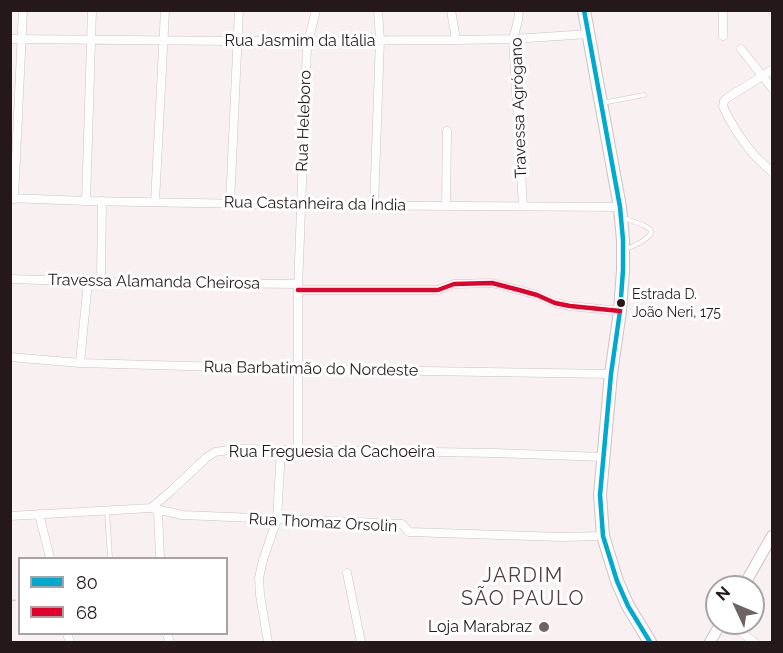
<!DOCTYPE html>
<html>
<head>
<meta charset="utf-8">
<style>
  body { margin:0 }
  #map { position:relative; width:783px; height:653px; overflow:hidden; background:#f8f0f1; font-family:Raleway,sans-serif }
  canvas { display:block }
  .frame { position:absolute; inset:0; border:12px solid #24181b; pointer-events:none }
  .legend { position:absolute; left:18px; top:557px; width:210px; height:78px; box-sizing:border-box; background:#fff; border:2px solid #a7a3a4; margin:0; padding:8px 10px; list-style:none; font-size:18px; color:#24181b }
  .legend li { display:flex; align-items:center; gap:12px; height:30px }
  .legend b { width:30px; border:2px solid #a7a3a4 }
  .north { position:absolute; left:705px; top:575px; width:60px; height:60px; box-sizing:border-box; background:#fff; border:2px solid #a7a3a4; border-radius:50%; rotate:314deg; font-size:16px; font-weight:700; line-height:24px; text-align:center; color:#24181b }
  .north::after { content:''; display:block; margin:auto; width:21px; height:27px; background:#6e6466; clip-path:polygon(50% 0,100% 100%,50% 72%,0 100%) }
</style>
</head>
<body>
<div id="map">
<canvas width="783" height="653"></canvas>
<div class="frame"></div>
<ul class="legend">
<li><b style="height:8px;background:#00a9ce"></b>80</li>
<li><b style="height:8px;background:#e4002b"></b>68</li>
</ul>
<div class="north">N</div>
</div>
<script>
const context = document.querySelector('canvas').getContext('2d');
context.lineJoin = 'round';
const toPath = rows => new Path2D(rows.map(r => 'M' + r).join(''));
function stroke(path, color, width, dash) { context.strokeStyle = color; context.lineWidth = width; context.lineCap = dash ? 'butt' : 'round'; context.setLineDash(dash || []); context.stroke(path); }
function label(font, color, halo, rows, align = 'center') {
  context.font = font + ' Raleway,sans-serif'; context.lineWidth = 6; context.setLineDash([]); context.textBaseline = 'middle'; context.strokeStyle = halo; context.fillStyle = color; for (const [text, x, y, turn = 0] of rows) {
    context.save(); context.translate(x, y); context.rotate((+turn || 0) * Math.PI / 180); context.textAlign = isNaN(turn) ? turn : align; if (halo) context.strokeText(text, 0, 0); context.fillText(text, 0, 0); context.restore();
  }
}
const path = toPath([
  [10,600,20,601]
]);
const service = toPath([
  [602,103,644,95],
  [624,218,643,225,650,229,651,232,650,235,643,241,627,249],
  [107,511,110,558]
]);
const minor = toPath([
  [451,10,456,40],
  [519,10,518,21,513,39,523,206],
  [723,10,723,36],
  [10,39,237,41,456,40,513,39,589,34],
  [741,49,772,88],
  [772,70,727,98,724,101,723,106,726,113,738,134,754,155,772,172],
  [10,198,86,201,302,205,620,207],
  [14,199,23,10],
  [86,201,92,10],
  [155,202,165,10],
  [230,203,239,10],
  [374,205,380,40,378,10],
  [446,206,447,131],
  [10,279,101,282,298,284],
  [101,282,102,201],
  [298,290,438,290,454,284,492,283,519,290,537,295,555,303,570,306,620,311],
  [10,357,80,363,298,369,611,374],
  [80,363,88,281],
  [298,449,298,290,307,46,316,10],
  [151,508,182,515,402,524,409,532,562,537,603,536],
  [158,510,160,558],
  [39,514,50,558],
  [10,516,151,508,171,491,206,458,215,452,236,449,495,453,603,457],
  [347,573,361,642],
  [729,623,754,642],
  [67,634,70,642],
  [167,634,170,642],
  [268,642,260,595,259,578,263,560,277,519,281,450]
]);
const secondary = toPath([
  [743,587,772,536],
  [710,642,721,623]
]);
const primary = toPath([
  [584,10,620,207,623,240,623,270,620,311,611,374,600,495,603,536,617,581,628,606,650,642]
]);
const bus1 = toPath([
  [584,10,620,207,623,240,623,270,620,311,611,374,600,495,603,536,617,581,628,606,650,642]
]);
const bus2 = toPath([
  [298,290,438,290,454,284,492,283,519,290,537,295,555,303,570,306,620,311]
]);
const markers = [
  [621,303,5,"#24181b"],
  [544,627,6,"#6e6466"]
];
const busNames = [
  ["Estrada D.",632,295],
  ["João Neri, 175",632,313]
];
const streetNames = [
  ["Rua Jasmim da Itália",300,41],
  ["Travessa Agrógano",519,108,-92],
  ["Rua Heleboro",304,121,-88],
  ["Rua Castanheira da Índia",315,204,1],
  ["Travessa Alamanda Cheirosa",154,282,1],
  ["Rua Barbatimão do Nordeste",311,369,1],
  ["Rua Freguesia da Cachoeira",332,452],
  ["Rua Thomaz Orsolin",323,523,3]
];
const poiNames = [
  ["Loja Marabraz",532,627]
];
const quarterNames = [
  ["JARDIM",523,576],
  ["SÃO PAULO",523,599]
];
stroke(service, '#cdc3c5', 5);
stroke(minor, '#cdc3c5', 9);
stroke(secondary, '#cdc3c5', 12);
stroke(primary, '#cdc3c5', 14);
stroke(path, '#d4d2d2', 1.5, [6, 3]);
stroke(service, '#fefdfd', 4);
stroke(minor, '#fefdfd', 8);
stroke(secondary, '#fefdfd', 10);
stroke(primary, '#fefdfd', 12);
stroke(bus1, '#00a9ce', 4.5);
stroke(bus2, '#e4002b', 4.5);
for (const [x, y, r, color] of markers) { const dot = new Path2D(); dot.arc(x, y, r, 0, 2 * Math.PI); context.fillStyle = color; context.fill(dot); stroke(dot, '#fff', 2); }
label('14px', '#24181b', '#fff', busNames, 'left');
label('16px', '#24181b', '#fff', streetNames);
label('16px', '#24181b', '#fff', poiNames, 'right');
context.letterSpacing = '1.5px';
label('20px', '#573b42', '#fff', quarterNames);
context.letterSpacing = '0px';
</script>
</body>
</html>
